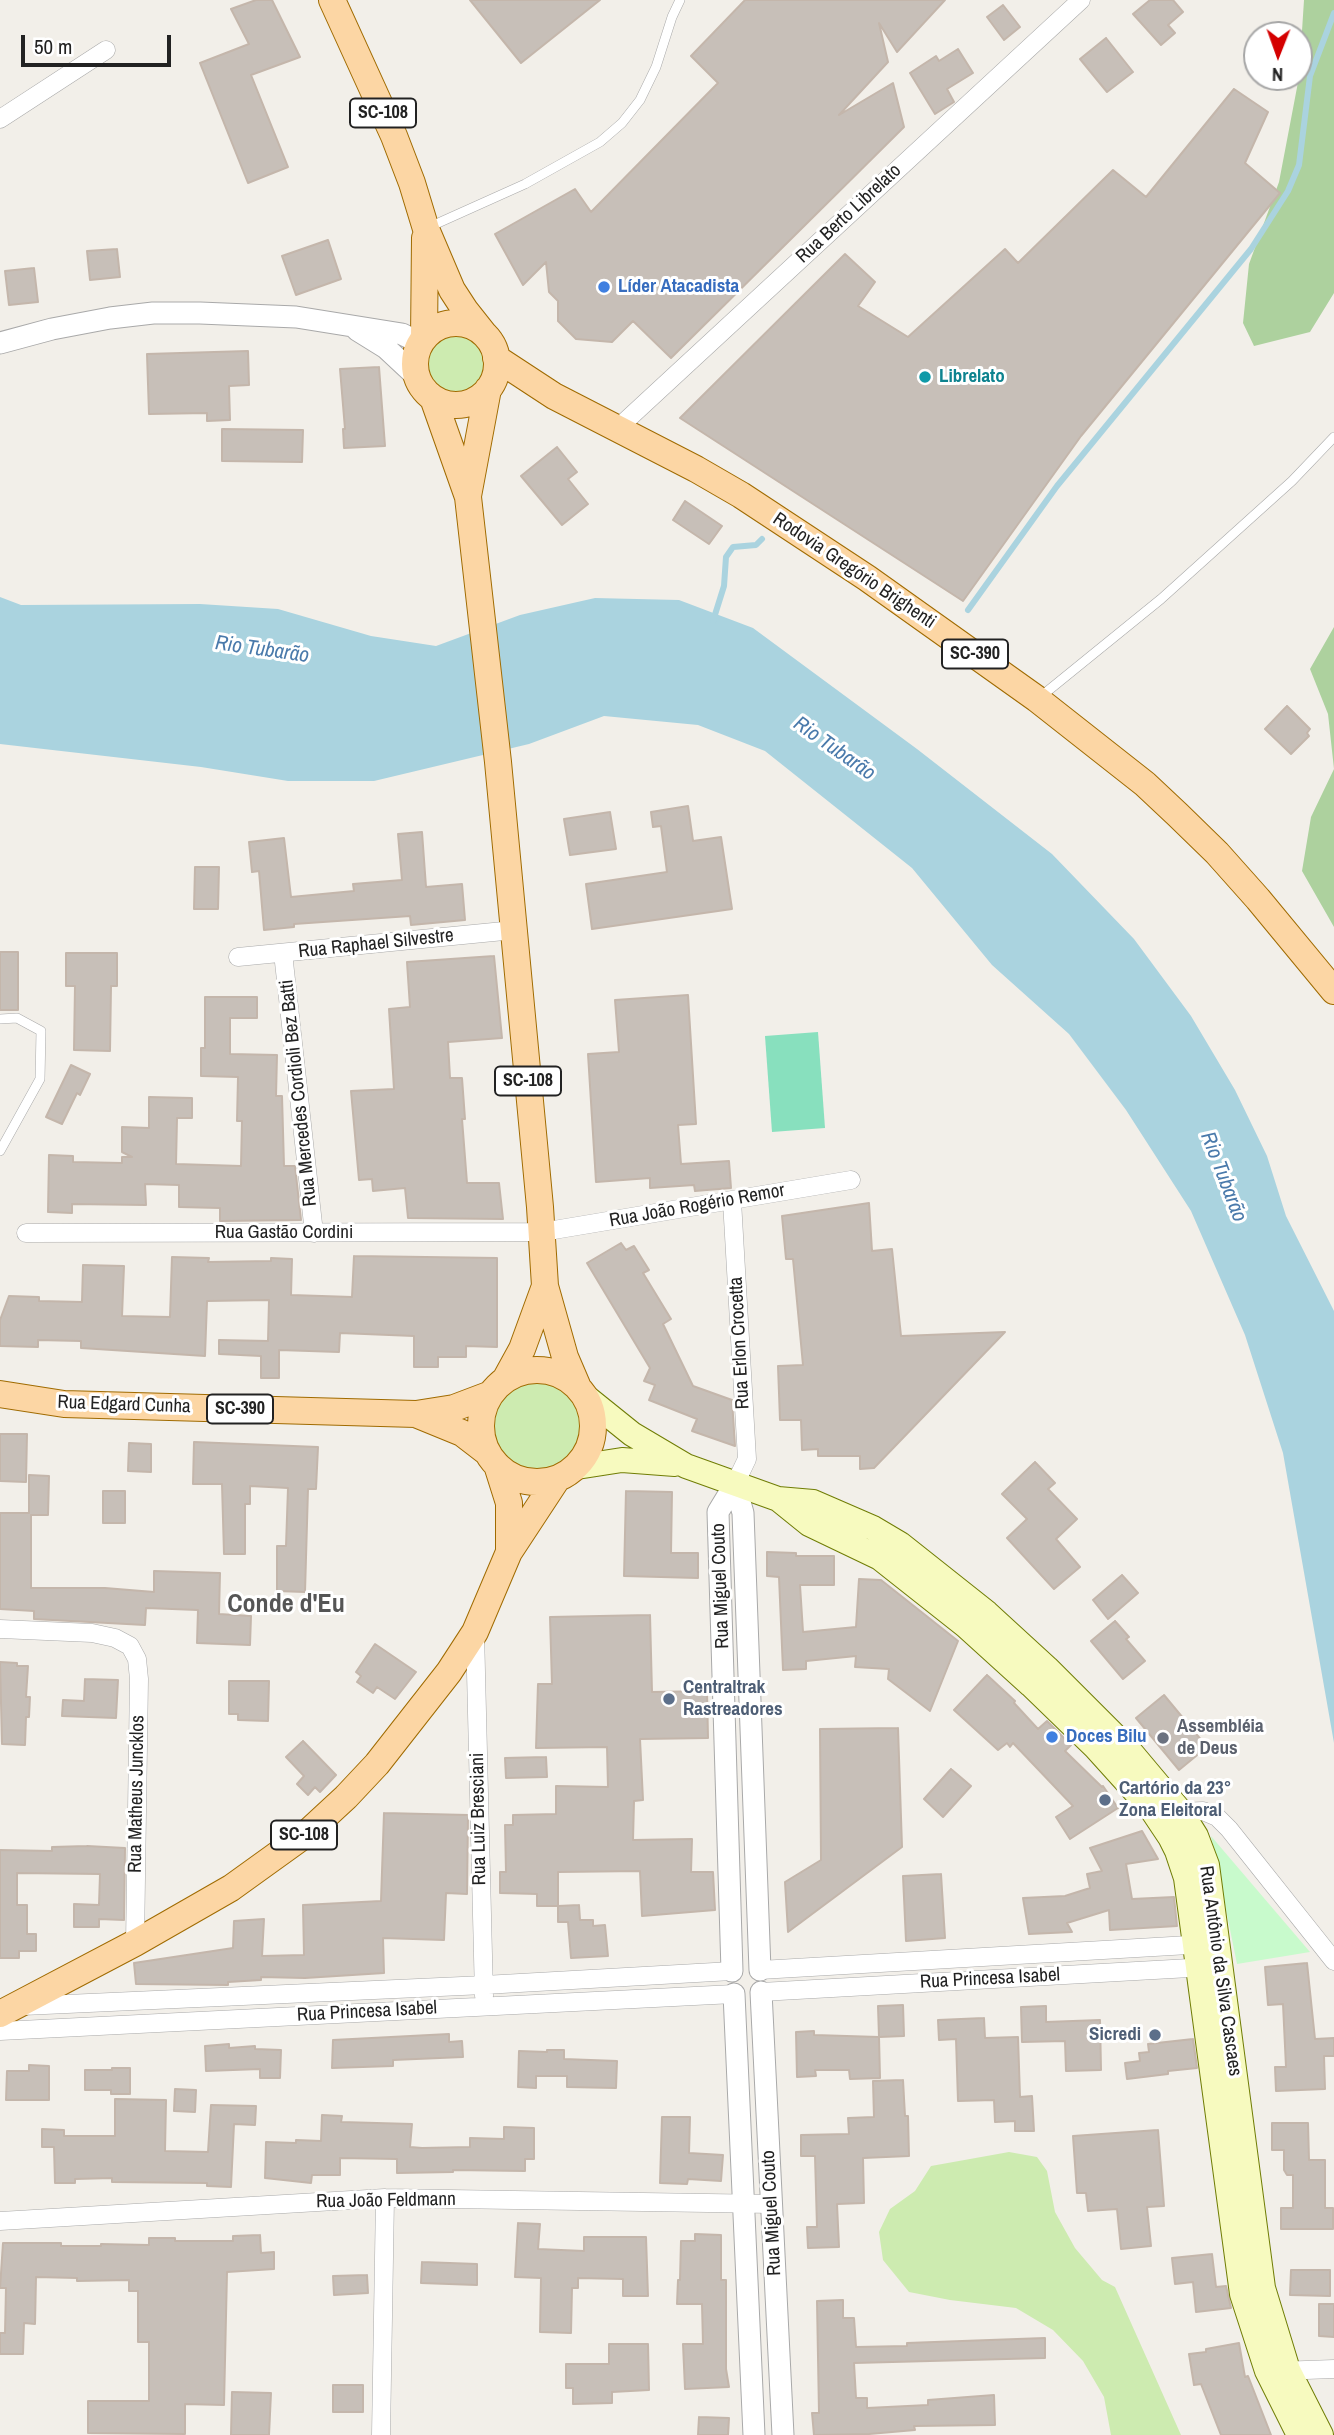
<!DOCTYPE html>
<html>
<head>
<meta charset="utf-8">
<style>
  body { margin:0 }
  #map { position:relative; width:1334px; height:2435px; overflow:hidden; background:#f2efe9; font-family:"Archivo Narrow",sans-serif }
  canvas { display:block }
  .north { position:absolute; left:1243px; top:21px; width:70px; height:70px; box-sizing:border-box; background:#fff; border:2px solid #a7a7a7; border-radius:50%; rotate:181deg; font-size:19px; font-weight:700; line-height:28px; text-align:center; color:#222 }
  .north::after { content:''; display:block; margin:auto; width:24px; height:32px; background:#d40000; clip-path:polygon(50% 0,100% 100%,50% 72%,0 100%) }
  .scale { position:absolute; left:21px; top:35px; width:150px; height:32px; box-sizing:border-box; border:4px solid #222; border-top:0; padding-left:9px; font-size:21px; line-height:24px; white-space:nowrap; color:#222; -webkit-text-stroke:5px #fff; paint-order:stroke }
</style>
</head>
<body>
<div id="map">
<canvas width="1334" height="2435"></canvas>
<div class="north">N</div>
<div class="scale">50 m</div>
</div>
<script>
const context = document.querySelector('canvas').getContext('2d');
context.lineJoin = 'round';
function fill(path, color) { context.fillStyle = color; context.fill(path, 'evenodd'); }
const toPath = rows => new Path2D(rows.map(r => 'M' + r).join(''));
function stroke(path, color, width, dash) { context.strokeStyle = color; context.lineWidth = width; context.lineCap = dash ? 'butt' : 'round'; context.setLineDash(dash || []); context.stroke(path); }
function label(font, color, halo, rows, align = 'center') {
  context.font = font + ' "Archivo Narrow",sans-serif'; context.lineWidth = 6; context.setLineDash([]); context.textBaseline = 'middle'; context.strokeStyle = halo; context.fillStyle = color; for (const [text, x, y, turn = 0] of rows) {
    context.save(); context.translate(x, y); context.rotate((+turn || 0) * Math.PI / 180); context.textAlign = isNaN(turn) ? turn : align; if (halo) context.strokeText(text, 0, 0); context.fillText(text, 0, 0); context.restore();
  }
}
const grass = toPath([
  '427 364a29 29 0 1 1 58 0a29 29 0 1 1-58 0Z',
  '492 1425a47 47 0 1 1 94 0a47 47 0 1 1-94 0Z',
  [1009,2152,1037,2157,1047,2171,1055,2212,1075,2248,1102,2280,1115,2287,1181,2435,1111,2435,1104,2397,1083,2361,1053,2330,1016,2308,950,2300,909,2292,883,2260,879,2232,890,2209,915,2191,931,2166]
]);
const forest = toPath([
  [1304,0,1334,0,1334,293,1310,332,1254,346,1243,323,1249,264,1279,182,1299,77],
  [1334,627,1334,927,1302,871,1311,817,1334,769,1328,714,1310,669]
]);
const park = toPath([
  [1211,1836,1310,1952,1237,1964]
]);
const pitch = toPath([
  [818,1032,825,1128,772,1132,765,1036]
]);
const water = toPath([
  [0,597,21,605,200,604,278,609,371,636,436,646,520,615,595,598,679,600,753,628,917,749,1052,854,1134,939,1191,1016,1235,1090,1267,1156,1286,1216,1334,1311,1334,1743,1283,1453,1245,1335,1191,1211,1126,1110,1069,1034,992,965,912,868,765,751,698,725,604,716,529,744,374,781,288,781,201,767,0,744]
]);
const stream = toPath([
  [968,610,1057,486,1251,249,1288,191,1299,165,1310,76,1334,13],
  [713,621,724,586,726,557,733,547,756,545,762,539]
]);
const building = toPath([
  [256,0,272,0,300,57,251,75,288,167,248,183,200,63,249,44,231,9,256,0],
  [470,0,600,0,521,63,470,0],
  [745,0,945,0,897,52,879,23,888,62,839,115,893,83,904,127,671,358,633,321,612,342,576,339,558,321,558,301,549,292,546,262,523,285,495,234,575,189,591,212,718,83,691,56,745,0],
  [1150,0,1173,0,1183,12,1168,25,1175,33,1161,45,1133,14,1150,0],
  [1003,5,1020,27,1004,40,987,17,1003,5],
  [1106,38,1133,72,1107,92,1080,59,1106,38],
  [958,49,973,73,947,89,954,102,935,114,910,73,936,56,939,61,958,49],
  [1234,89,1268,112,1245,163,1280,193,1081,436,963,601,680,418,845,254,875,282,858,306,908,337,1005,249,1018,263,1113,170,1146,197,1234,89],
  [328,240,341,279,296,295,282,256,328,240],
  [117,249,120,277,90,280,87,251,117,249],
  [34,268,38,302,9,305,5,271,34,268],
  [248,351,249,385,229,386,230,420,207,421,207,413,149,414,147,354,248,351],
  [379,367,385,446,344,448,343,429,345,429,340,369,379,367],
  [222,429,303,430,302,462,222,461,222,429],
  [557,447,577,472,568,479,588,504,562,525,521,476,557,447],
  [685,501,722,526,709,544,673,520,685,501],
  [1287,706,1310,729,1307,733,1309,736,1291,754,1265,729,1287,706],
  [688,806,693,841,721,837,732,909,592,929,586,884,667,872,661,826,653,827,651,812,688,806],
  [610,812,616,849,570,855,564,819,610,812],
  [422,832,426,887,462,884,465,920,411,925,410,916,294,924,294,927,264,930,259,871,252,872,249,842,284,838,291,897,354,891,353,884,402,880,398,834,422,832],
  [195,867,219,867,218,909,194,909,195,867],
  [0,952,18,952,18,1010,0,1010,0,952],
  [66,953,117,953,117,986,111,986,110,1051,74,1050,75,986,66,986,66,953],
  [494,956,502,1038,448,1042,450,1078,462,1078,465,1119,462,1119,467,1183,499,1183,503,1219,408,1218,405,1188,373,1191,372,1179,359,1180,351,1091,394,1089,389,1009,410,1007,407,962,494,956],
  [688,995,696,1124,678,1125,681,1164,729,1161,731,1188,695,1191,694,1185,650,1188,650,1178,596,1182,588,1054,619,1052,615,1000,688,995],
  [205,997,257,997,257,1018,230,1018,230,1054,277,1055,276,1096,282,1096,284,1166,295,1166,301,1220,220,1221,220,1208,179,1207,179,1185,145,1184,146,1205,72,1204,72,1213,48,1212,49,1155,73,1156,73,1162,122,1163,122,1157,132,1157,122,1152,122,1127,149,1128,149,1097,192,1098,192,1118,177,1118,176,1164,241,1166,242,1121,237,1121,238,1077,201,1076,201,1048,205,1048,205,997],
  [71,1065,90,1074,80,1095,77,1093,62,1124,46,1117,71,1065],
  [869,1203,872,1251,892,1249,901,1336,1005,1332,874,1468,860,1469,860,1456,818,1456,818,1449,802,1450,801,1420,780,1420,778,1366,803,1365,793,1259,786,1259,782,1216,869,1203],
  [621,1243,626,1250,634,1246,649,1270,643,1273,671,1319,663,1324,693,1386,732,1400,735,1446,692,1431,697,1419,649,1400,655,1385,644,1381,650,1368,587,1263,621,1243],
  [354,1256,497,1258,497,1347,466,1346,466,1357,438,1357,438,1367,414,1367,414,1336,340,1333,339,1352,279,1350,279,1378,261,1378,261,1356,219,1354,219,1340,268,1341,269,1300,207,1301,205,1356,81,1348,81,1341,38,1340,38,1347,0,1346,0,1320,9,1296,39,1297,39,1301,82,1302,83,1265,124,1266,122,1316,170,1317,172,1257,209,1258,208,1262,271,1261,271,1258,292,1259,291,1295,352,1297,354,1256],
  [0,1434,27,1434,26,1482,0,1481,0,1434],
  [194,1442,318,1447,316,1489,308,1489,305,1592,277,1591,277,1546,286,1546,288,1488,250,1486,250,1504,245,1504,245,1554,224,1554,222,1484,193,1484,194,1442],
  [129,1443,151,1444,151,1472,128,1471,129,1443],
  [1035,1462,1055,1483,1048,1489,1077,1519,1056,1539,1080,1567,1054,1589,1007,1538,1027,1519,1002,1494,1035,1462],
  [29,1475,49,1476,48,1515,31,1515,31,1588,105,1588,154,1592,154,1571,220,1573,219,1614,251,1616,250,1645,197,1643,198,1610,146,1608,145,1625,34,1619,34,1611,0,1609,0,1513,29,1513,29,1475],
  [103,1491,125,1491,125,1523,103,1523,103,1491],
  [626,1491,672,1492,671,1553,698,1553,698,1578,624,1576,626,1491],
  [767,1552,796,1553,796,1556,834,1556,834,1585,800,1585,803,1632,856,1627,859,1579,881,1580,958,1641,930,1711,888,1679,889,1669,855,1667,856,1656,806,1661,806,1669,783,1670,779,1577,767,1576,767,1552],
  [1122,1575,1138,1593,1108,1619,1093,1600,1122,1575],
  [650,1615,652,1692,707,1691,708,1738,640,1739,643,1800,634,1801,633,1840,692,1839,691,1872,713,1872,715,1910,642,1916,640,1871,558,1872,558,1906,537,1906,537,1894,500,1893,500,1872,506,1872,505,1825,513,1825,513,1815,556,1814,556,1786,608,1787,607,1747,536,1748,538,1684,552,1684,550,1617,650,1615],
  [1115,1621,1129,1637,1126,1639,1145,1661,1123,1679,1091,1641,1115,1621],
  [375,1644,416,1672,395,1699,377,1687,373,1693,357,1682,361,1676,356,1672,375,1644],
  [0,1662,17,1663,17,1666,28,1666,26,1697,30,1697,29,1717,26,1717,25,1745,2,1744,0,1662],
  [987,1675,1015,1701,1014,1703,1038,1729,1047,1721,1071,1745,1065,1751,1102,1787,1103,1786,1118,1808,1070,1839,1056,1817,1073,1806,1013,1743,1010,1747,1007,1743,998,1750,954,1710,987,1675],
  [85,1679,118,1680,116,1718,62,1716,63,1700,84,1701,85,1679],
  [229,1681,269,1681,268,1721,238,1720,238,1714,229,1714,229,1681],
  [1164,1695,1207,1747,1179,1770,1136,1718,1164,1695],
  [898,1728,902,1847,788,1932,785,1882,821,1860,820,1729,898,1728],
  [303,1741,336,1775,320,1792,315,1787,308,1795,297,1784,304,1776,286,1757,303,1741],
  [546,1757,547,1777,506,1778,505,1758,546,1757],
  [951,1769,971,1786,943,1817,924,1799,951,1769],
  [384,1813,468,1815,467,1894,446,1893,444,1940,383,1938,384,1973,305,1978,261,1977,261,1980,228,1982,228,1985,136,1984,134,1963,233,1948,234,1921,264,1919,262,1956,304,1955,303,1905,381,1901,384,1813],
  [1142,1831,1158,1859,1126,1864,1132,1899,1174,1897,1177,1926,1110,1930,1109,1910,1067,1923,1072,1932,1029,1934,1023,1898,1065,1896,1090,1888,1087,1874,1102,1871,1090,1848,1142,1831],
  [87,1846,125,1848,124,1920,99,1919,99,1927,74,1927,74,1904,99,1905,100,1874,17,1873,17,1905,27,1905,27,1934,36,1934,36,1951,19,1951,19,1958,0,1958,0,1850,52,1851,52,1847,87,1846],
  [941,1874,945,1938,906,1941,903,1876,941,1874],
  [579,1905,580,1920,593,1920,593,1926,605,1925,608,1956,571,1958,568,1922,558,1922,558,1906,579,1905],
  [1307,1963,1315,2039,1334,2038,1334,2056,1324,2056,1325,2089,1276,2091,1275,2067,1286,2067,1283,2004,1268,2005,1265,1967,1307,1963],
  [903,2005,904,2036,879,2037,878,2006,903,2005],
  [1046,2006,1046,2022,1100,2020,1101,2070,1066,2071,1065,2041,1022,2042,1021,2007,1046,2006],
  [984,2018,985,2038,1018,2037,1020,2097,1032,2096,1034,2131,1015,2131,1015,2121,995,2122,994,2100,958,2101,956,2039,939,2040,938,2020,984,2018],
  [814,2031,814,2035,879,2037,880,2078,850,2079,849,2070,815,2070,816,2076,797,2077,796,2032,814,2031],
  [449,2034,449,2042,462,2041,463,2057,393,2060,393,2066,332,2068,333,2040,449,2034],
  [1193,2039,1197,2068,1168,2071,1168,2074,1127,2079,1125,2063,1140,2061,1139,2053,1149,2052,1148,2044,1193,2039],
  [229,2044,229,2048,255,2046,255,2049,281,2050,280,2078,260,2078,260,2069,206,2071,205,2046,229,2044],
  [547,2050,564,2050,564,2059,617,2061,616,2088,567,2087,567,2076,536,2076,536,2088,518,2087,519,2051,547,2052,547,2050],
  [29,2065,49,2066,49,2100,6,2100,7,2071,29,2071,29,2065],
  [112,2068,130,2068,130,2094,111,2094,111,2090,85,2090,85,2070,112,2070,112,2068],
  [903,2080,905,2116,908,2116,909,2156,863,2158,864,2203,837,2204,839,2247,808,2248,807,2227,817,2227,815,2156,801,2156,801,2135,849,2134,848,2118,874,2117,873,2081,903,2080],
  [175,2089,196,2090,195,2112,174,2111,175,2089],
  [115,2099,166,2100,165,2151,208,2152,211,2105,256,2106,255,2125,234,2124,231,2187,207,2186,207,2183,112,2182,112,2178,75,2179,75,2183,55,2183,54,2147,42,2147,42,2129,64,2130,64,2136,115,2136,115,2099],
  [322,2115,342,2116,341,2122,412,2124,410,2147,422,2148,470,2147,470,2138,504,2139,504,2127,534,2128,534,2159,525,2159,525,2171,453,2170,453,2172,397,2173,397,2159,340,2158,340,2175,312,2175,311,2183,265,2178,266,2142,296,2143,296,2140,321,2141,322,2115],
  [662,2117,690,2117,689,2153,723,2155,721,2181,688,2179,687,2184,660,2183,662,2117],
  [1272,2123,1308,2123,1309,2160,1325,2160,1325,2208,1333,2208,1333,2229,1281,2229,1281,2208,1293,2208,1293,2175,1287,2175,1284,2170,1284,2150,1272,2150,1272,2123],
  [1158,2130,1164,2206,1147,2207,1151,2246,1121,2249,1117,2209,1088,2211,1086,2193,1077,2193,1073,2136,1158,2130],
  [518,2223,540,2224,538,2249,584,2251,584,2237,646,2237,648,2296,623,2296,623,2279,578,2278,578,2288,572,2288,571,2333,540,2332,541,2278,515,2277,518,2223],
  [695,2234,721,2235,721,2280,726,2280,726,2369,729,2387,685,2389,683,2344,703,2344,702,2304,677,2304,678,2280,680,2280,681,2241,695,2241,695,2234],
  [260,2235,261,2253,274,2252,274,2269,227,2272,224,2405,185,2404,185,2434,88,2433,88,2401,149,2401,149,2342,138,2342,138,2291,129,2291,129,2280,77,2281,77,2278,36,2277,35,2324,24,2323,23,2354,0,2354,0,2333,5,2333,6,2288,0,2288,3,2243,61,2243,61,2246,101,2246,101,2244,149,2245,149,2238,175,2238,175,2241,233,2241,233,2236,260,2235],
  [1212,2254,1216,2287,1226,2286,1231,2308,1196,2312,1193,2282,1175,2284,1172,2258,1212,2254],
  [422,2262,477,2264,477,2285,421,2283,422,2262],
  [1291,2270,1330,2270,1330,2296,1290,2295,1291,2270],
  [367,2275,368,2293,334,2295,333,2276,367,2275],
  [843,2300,843,2318,854,2318,856,2347,907,2346,907,2343,1045,2338,1045,2358,854,2363,856,2398,867,2398,867,2408,928,2405,928,2400,994,2395,995,2425,914,2426,915,2430,869,2434,814,2435,812,2413,819,2413,817,2301,843,2300],
  [1319,2304,1334,2304,1334,2337,1319,2336,1319,2304],
  [1239,2343,1245,2377,1248,2376,1271,2435,1221,2435,1201,2384,1194,2385,1189,2354,1206,2352,1206,2349,1239,2343],
  [609,2344,648,2344,649,2390,612,2392,612,2403,573,2404,573,2388,566,2388,566,2364,609,2364,609,2344],
  [333,2385,363,2385,363,2412,333,2412,333,2385],
  [232,2392,271,2393,269,2435,231,2435,232,2392],
  [699,2417,729,2418,728,2435,698,2435,699,2417]
]);
const service = toPath([
  [427,228,525,184,600,142,622,123,640,100,656,67,672,17,680,0],
  [1039,698,1161,599,1292,481,1334,437],
  [0,1019,17,1018,41,1031,40,1079,0,1151]
]);
const minor = toPath([
  [0,119,106,50],
  [618,428,1081,0],
  [283,953,314,1233],
  [238,957,514,930],
  [732,1201,747,1459,735,1484],
  [26,1233,542,1232,851,1180],
  [0,1629,92,1633,115,1638,130,1646,137,1659,139,1679,135,1943],
  [475,1632,484,1996],
  [1181,1812,1203,1811,1217,1817,1229,1829,1334,1961],
  [760,1970,1206,1944],
  [761,1992,1208,1967],
  [23,2006,484,1985,732,1971],
  [0,2031,734,1994],
  [0,2221,385,2198,772,2204],
  [1278,2371,1334,2369],
  [381,2435,385,2198]
]);
const tertiary = toPath([
  [357,330,386,348,416,376],
  [0,343,52,329,110,318,153,313,200,313,296,317,402,334,420,343],
  [735,1484,743,1513,760,1970],
  [732,1971,718,1512,735,1484],
  [761,1992,783,2435],
  [734,1994,754,2435]
]);
const secondary = toPath([
  [586,1397,632,1434,686,1466,778,1499,813,1502,873,1528,900,1544,987,1613,1047,1668,1129,1750,1181,1812,1196,1836,1207,1865,1263,2288,1288,2370,1321,2435],
  [577,1467,622,1460,675,1464],
  [778,1499,809,1524,880,1558,966,1626,1031,1685,1096,1748,1152,1810,1170,1837,1177,1851,1186,1878,1242,2294,1267,2371,1299,2435]
]);
const primary = toPath([
  [332,0,394,136,412,183,426,229,452,290,465,310,484,334],
  '415 364a41 41 0 1 1 82 0a41 41 0 1 1-82 0Z',
  [424,338,425,238],
  [496,358,554,396,696,469,741,495,867,578,1037,699,1145,784,1178,815,1217,853,1258,899,1334,991],
  [433,398,468,497,498,762,540,1207,545,1286,565,1357,577,1385],
  [468,496,488,389],
  '481 1426a56 56 0 1 1 112 0a56 56 0 1 1-112 0Z',
  [505,1380,522,1349,545,1286],
  [0,1394,64,1404,416,1414,454,1408,491,1394],
  [418,1415,462,1433,488,1453],
  [497,1465,509,1503,509,1552],
  [0,2014,135,1943,231,1888,306,1834,346,1797,377,1764,449,1672,475,1632,509,1552,557,1479]
]);
const markers = [
  [604,287,7,"#3f7fe0"],
  [925,377,7,"#0f9aa8"],
  [669,1699,7,"#5c6f8a"],
  [1052,1737,7,"#3f7fe0"],
  [1163,1738,7,"#6b7280"],
  [1105,1800,7,"#5c6f8a"],
  [1155,2035,7,"#5c6f8a"]
];
const shields = [
  [383,113,66],
  [975,654,66],
  [528,1081,66],
  [240,1409,66],
  [304,1835,66]
];
const shieldNames = [
  ["SC-108",383,113],
  ["SC-390",975,654],
  ["SC-108",528,1081],
  ["SC-390",240,1409],
  ["SC-108",304,1835]
];
const streetNames = [
  ["Rua Berto Librelato",849,214,-43],
  ["Rodovia Gregório Brighenti",854,571,34],
  ["Rua Raphael Silvestre",376,944,-6],
  ["Rua Mercedes Cordioli Bez Batti",299,1093,-96],
  ["Rua João Rogério Remor",697,1206,-10],
  ["Rua Gastão Cordini",284,1233],
  ["Rua Erlon Crocetta",740,1343,-93],
  ["Rua Edgard Cunha",124,1405,2],
  ["Rua Miguel Couto",721,1586,-92],
  ["Rua Matheus Juncklos",137,1794,-89],
  ["Rua Luiz Bresciani",479,1819,-91],
  ["Rua Antônio da Silva Cascaes",1220,1971,82],
  ["Rua Princesa Isabel",990,1979,-3],
  ["Rua Princesa Isabel",367,2012,-3],
  ["Rua João Feldmann",386,2201,-1],
  ["Rua Miguel Couto",772,2213,-93]
];
const shopNames = [
  ["Líder Atacadista",618,287],
  ["Doces Bilu",1066,1737]
];
const cultureNames = [
  ["Librelato",939,377]
];
const serviceNames = [
  ["Centraltrak",683,1688],
  ["Rastreadores",683,1710],
  ["Cartório da 23°",1119,1789],
  ["Zona Eleitoral",1119,1811],
  ["Sicredi",1141,2035,"right"]
];
const worshipNames = [
  ["Assembléia",1177,1727],
  ["de Deus",1177,1749]
];
const waterNames = [
  ["Rio Tubarão",262,650,8],
  ["Rio Tubarão",834,749,35],
  ["Rio Tubarão",1223,1177,69]
];
const districtNames = [
  ["Conde d'Eu",286,1605]
];
fill(grass, '#cdebb0');
fill(forest, '#add19e');
fill(park, '#c8facc');
fill(pitch, '#88e0be');
fill(water, '#aad3df');
stroke(stream, '#aad3df', 6);
fill(building, '#c7bfb8');
stroke(building, '#c4b6ab', 2);
stroke(service, '#a9a9a9', 10);
stroke(minor, '#a9a9a9', 19);
stroke(tertiary, '#a9a9a9', 23);
stroke(secondary, '#707d05', 26);
stroke(primary, '#a06b00', 28);
stroke(service, '#fff', 9);
stroke(minor, '#fff', 18);
stroke(tertiary, '#fff', 21);
stroke(secondary, '#f7fabf', 24);
stroke(primary, '#fcd6a4', 26);
for (const [x, y, r, color] of markers) { const dot = new Path2D(); dot.arc(x, y, r, 0, 2 * Math.PI); context.fillStyle = color; context.fill(dot); stroke(dot, '#fff', 2.5); }
for (const [x, y, w] of shields) { const box = new Path2D(); box.roundRect(x - w / 2, y - 14.5, w, 29, 5); context.fillStyle = '#fff'; context.fill(box); stroke(box, '#222', 2); }
label('bold 18px', '#222', null, shieldNames);
label('19px', '#222', '#fff', streetNames);
label('bold 19px', '#366cbe', '#fff', shopNames, 'left');
label('bold 19px', '#0d838f', '#fff', cultureNames, 'left');
label('bold 19px', '#4e5e75', '#fff', serviceNames, 'left');
label('bold 19px', '#5b616d', '#fff', worshipNames, 'left');
label('italic 21px', '#4a7aab', '#fff', waterNames);
label('bold 26px', '#555', '#fff', districtNames);
</script>
</body>
</html>
